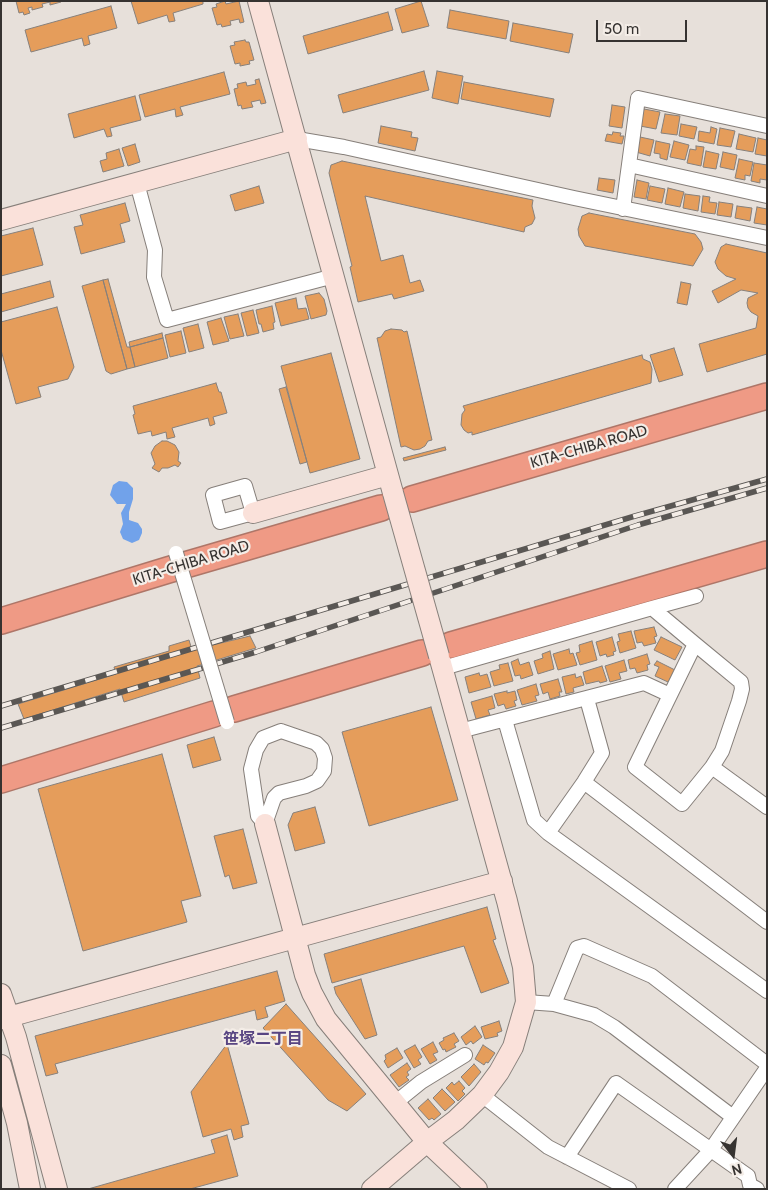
<!DOCTYPE html>
<html>
<head>
<meta charset="utf-8">
<style>
  body { margin:0 }
  #map { position:relative; width:768px; height:1190px; overflow:hidden; background:#e7e0da; font-family:Cabin,sans-serif }
  canvas { display:block }
  .frame { position:absolute; inset:0; border:2px solid #363331; pointer-events:none }
  .north { position:absolute; left:708px; top:1130px; width:50px; height:50px; -webkit-text-stroke:4px #f4ede7; paint-order:stroke; rotate:165deg; font-size:14px; font-weight:700; line-height:20px; text-align:center; color:#363331 }
  .north::after { content:''; display:block; margin:auto; width:18px; height:22px; background:#363331; clip-path:polygon(50% 0,100% 100%,50% 72%,0 100%) }
  .scale { position:absolute; left:596px; top:20px; width:91px; height:22px; box-sizing:border-box; border:2px solid #363331; border-top:0; padding-left:6px; font-size:15px; line-height:18px; white-space:nowrap; color:#363331; -webkit-text-stroke:4px #f4ede7; paint-order:stroke }
</style>
</head>
<body>
<div id="map">
<canvas width="768" height="1190"></canvas>
<div class="frame"></div>
<div class="north">N</div>
<div class="scale">50 m</div>
</div>
<script>
const context = document.querySelector('canvas').getContext('2d');
context.lineJoin = 'round';
function fill(path, color) { context.fillStyle = color; context.fill(path, 'evenodd'); }
const toPath = rows => new Path2D(rows.map(r => 'M' + r).join(''));
function stroke(path, color, width, dash) { context.strokeStyle = color; context.lineWidth = width; context.lineCap = dash ? 'butt' : 'round'; context.setLineDash(dash || []); context.stroke(path); }
function label(font, color, halo, rows, align = 'center') {
  context.font = font + ' Cabin,"Noto Sans JP",sans-serif'; context.lineWidth = 4.5; context.setLineDash([]); context.textBaseline = 'middle'; context.strokeStyle = halo; context.fillStyle = color; for (const [text, x, y, turn = 0] of rows) {
    context.save(); context.translate(x, y); context.rotate((+turn || 0) * Math.PI / 180); context.textAlign = isNaN(turn) ? turn : align; if (halo) context.strokeText(text, 0, 0); context.fillText(text, 0, 0); context.restore();
  }
}
const water = toPath([
  [119,481,127,482,133,488,133,499,129,512,129,520,138,523,142,529,142,533,139,540,132,543,123,539,120,532,123,524,121,513,126,504,117,504,110,495,113,485]
]);
const building = toPath([
  [16,1,61,1,61,2,50,5,50,2,42,4,43,7,32,10,32,7,28,8,30,13,24,15,23,12,19,13,16,1],
  [131,1,203,1,203,4,173,13,175,21,169,22,167,15,138,24,131,1],
  [225,1,226,4,239,1,244,22,240,23,239,19,230,21,231,25,222,27,221,24,217,25,212,8,217,7,216,4,225,1],
  [421,1,429,26,402,33,395,9,421,1],
  [111,6,117,28,88,36,90,44,84,46,82,38,31,52,25,30,111,6],
  [450,10,509,21,506,39,447,28,450,10],
  [388,12,393,30,308,54,303,36,388,12],
  [513,23,573,34,569,53,510,41,513,23],
  [245,40,246,42,249,42,254,60,249,61,250,64,240,66,240,63,235,64,230,46,235,45,234,42,245,40],
  [424,71,429,90,343,113,338,95,424,71],
  [437,71,463,76,458,104,432,98,437,71],
  [224,72,230,94,180,107,183,115,176,117,175,109,145,117,139,95,224,72],
  [259,79,266,103,261,104,260,100,251,102,253,107,242,109,241,105,238,106,234,89,238,88,237,84,246,82,247,86,256,84,255,80,259,79],
  [464,82,554,99,550,117,461,99,464,82],
  [135,96,141,120,110,128,112,136,107,137,104,129,74,138,68,114,135,96],
  [612,105,625,107,622,128,609,126,612,105],
  [644,109,660,112,656,129,640,126,644,109],
  [665,114,680,116,677,135,661,133,665,114],
  [681,124,697,127,694,139,679,136,681,124],
  [381,126,412,132,411,137,418,138,415,151,378,143,381,126],
  [711,127,717,129,714,144,698,141,699,131,710,133,711,127],
  [720,128,735,131,731,147,717,145,720,128],
  [613,132,621,133,620,136,624,136,622,144,605,141,607,134,612,135,613,132],
  [739,134,756,138,753,152,736,149,739,134],
  [640,137,654,140,650,156,636,152,640,137],
  [758,138,767,140,767,156,755,154,758,138],
  [656,141,670,144,667,160,660,158,660,154,654,153,656,141],
  [674,141,689,145,685,160,670,157,674,141],
  [135,144,140,162,128,166,122,148,135,144],
  [696,146,704,147,701,166,687,163,690,149,696,150,696,146],
  [119,149,124,166,103,172,100,161,107,159,106,153,119,149],
  [706,151,719,154,716,169,703,167,706,151],
  [723,152,737,155,734,170,720,167,723,152],
  [739,159,753,162,750,176,745,175,745,180,735,178,739,159],
  [342,161,533,200,532,206,535,218,532,224,525,227,524,232,365,196,381,261,403,255,410,283,420,280,424,291,394,299,392,294,358,302,350,267,352,266,329,173,331,165,342,161],
  [754,163,767,165,767,180,760,179,760,183,751,181,754,163],
  [599,178,615,180,613,193,597,190,599,178],
  [637,180,649,183,646,199,634,197,637,180],
  [259,186,264,203,235,211,230,195,259,186],
  [650,186,665,189,662,203,647,200,650,186],
  [668,188,684,192,680,207,665,204,668,188],
  [685,194,700,196,698,211,683,208,685,194],
  [703,196,710,197,709,202,717,203,715,214,701,212,703,196],
  [719,202,733,204,731,217,717,215,719,202],
  [125,203,130,221,120,224,125,242,81,254,74,227,83,225,80,215,125,203],
  [737,206,752,208,750,221,735,218,737,206],
  [757,207,767,209,767,225,754,223,757,207],
  [589,213,695,234,701,242,703,249,693,266,585,246,579,236,578,229,582,216,589,213],
  [33,228,43,265,1,276,1,236,33,228],
  [726,244,767,253,767,354,707,372,699,344,756,328,758,316,751,312,748,308,747,303,748,298,758,293,741,290,718,303,712,291,736,279,726,276,718,269,715,262,721,247,726,244],
  [108,279,127,347,130,347,135,367,127,369,103,280,108,279],
  [103,280,127,369,111,374,106,371,82,286,103,280],
  [50,281,54,297,1,312,1,294,50,281],
  [681,282,691,284,687,305,677,303,681,282],
  [319,293,324,299,327,311,326,315,311,319,305,296,319,293],
  [296,298,298,309,306,308,309,319,281,326,275,303,296,298],
  [272,306,275,322,273,323,274,329,263,332,261,324,259,324,256,310,272,306],
  [57,307,74,367,68,379,38,387,41,397,16,404,1,350,1,322,57,307],
  [253,310,259,333,247,336,241,313,253,310],
  [238,314,244,336,230,339,224,317,238,314],
  [221,318,229,341,213,345,207,322,221,318],
  [198,324,204,348,189,352,183,328,198,324],
  [391,329,402,330,404,332,407,331,432,440,428,441,425,446,420,449,414,450,405,446,401,447,377,338,381,337,385,331,391,329],
  [181,331,186,353,170,357,165,335,181,331],
  [162,333,163,338,130,347,129,342,162,333],
  [163,338,168,358,135,367,130,347,163,338],
  [674,348,683,375,659,382,650,355,674,348],
  [331,353,360,459,310,473,281,366,331,353],
  [642,355,643,359,650,362,652,369,651,383,472,435,472,432,468,433,464,430,461,425,462,414,465,410,463,406,642,355],
  [216,383,219,392,221,392,227,413,213,417,215,424,210,426,208,418,172,428,175,437,167,439,166,432,152,436,151,431,138,434,133,415,135,414,133,406,216,383],
  [286,387,307,462,300,464,279,389,286,387],
  [162,441,167,441,175,445,179,452,178,461,181,463,178,467,175,465,168,468,162,468,159,472,152,468,155,464,151,453,155,446,162,441],
  [445,447,446,450,404,461,403,458,445,447],
  [654,627,657,636,654,637,656,643,644,646,642,642,637,643,634,631,654,627],
  [631,631,636,648,620,653,617,642,620,641,618,634,631,631],
  [250,636,256,648,197,666,200,678,124,702,120,689,24,719,18,704,116,674,114,667,169,651,169,646,189,640,192,650,250,636],
  [612,637,616,651,613,652,614,655,607,657,606,654,600,656,596,642,612,637],
  [661,637,682,647,675,660,654,650,661,637],
  [592,641,597,660,580,665,576,653,580,652,579,645,592,641],
  [569,649,570,654,573,653,577,665,558,670,553,654,569,649],
  [550,651,554,669,538,674,534,661,543,658,542,654,550,651],
  [647,654,650,664,647,665,648,670,637,673,635,668,630,669,628,660,647,654],
  [518,659,520,665,529,662,533,675,521,679,520,675,515,676,511,662,518,659],
  [624,660,627,671,619,673,621,679,610,682,605,666,624,660],
  [657,661,675,670,668,682,655,676,659,667,654,665,657,661],
  [508,663,513,681,494,686,490,672,500,669,499,665,508,663],
  [602,666,607,681,600,683,599,681,586,684,583,672,602,666],
  [479,673,480,676,487,674,491,687,469,693,465,677,479,673],
  [575,674,576,678,581,676,584,685,573,688,574,692,566,694,562,677,575,674],
  [558,679,562,692,559,692,560,696,550,699,548,692,543,694,540,684,558,679],
  [536,684,539,695,535,696,537,701,522,705,517,690,536,684],
  [507,691,507,693,515,691,517,700,514,701,516,706,506,709,504,704,498,706,494,694,507,691],
  [492,696,495,708,488,710,490,715,476,719,471,702,492,696],
  [431,707,458,800,369,826,342,732,431,707],
  [214,737,221,760,193,768,187,745,214,737],
  [162,754,201,896,181,901,187,922,83,951,38,789,162,754],
  [315,807,325,843,295,851,288,825,293,813,315,807],
  [243,829,257,883,233,889,229,875,225,877,214,836,243,829],
  [487,907,496,939,493,940,509,983,481,993,464,946,332,983,324,954,487,907],
  [277,971,285,1001,265,1007,268,1017,257,1020,255,1010,55,1064,58,1073,46,1076,35,1036,277,971],
  [361,979,377,1035,365,1039,336,994,334,987,361,979],
  [286,1004,366,1094,347,1111,328,1100,263,1028,286,1004],
  [499,1021,502,1031,497,1033,498,1036,485,1039,481,1027,499,1021],
  [475,1026,482,1037,473,1044,471,1041,466,1045,461,1037,475,1026],
  [454,1033,459,1041,454,1044,456,1047,446,1052,445,1049,443,1050,439,1043,444,1040,443,1038,454,1033],
  [433,1042,438,1052,433,1054,437,1060,430,1064,421,1049,433,1042],
  [227,1044,249,1124,241,1126,243,1137,234,1140,231,1129,203,1137,191,1092,227,1044],
  [415,1045,422,1057,418,1060,421,1064,414,1068,404,1051,415,1045],
  [483,1045,495,1053,488,1063,486,1062,484,1065,475,1059,483,1045],
  [397,1048,403,1058,388,1068,384,1061,386,1059,385,1055,397,1048],
  [407,1063,411,1069,407,1072,409,1075,406,1077,409,1080,399,1087,390,1075,407,1063],
  [474,1064,481,1072,469,1086,461,1077,474,1064],
  [459,1081,465,1088,462,1091,465,1094,458,1101,446,1088,452,1082,454,1085,459,1081],
  [442,1089,455,1102,445,1111,433,1098,442,1089],
  [428,1099,441,1114,434,1120,432,1118,429,1120,418,1108,428,1099],
  [227,1135,238,1176,190,1189,88,1189,215,1153,211,1140,227,1135]
]);
const street = toPath([
  [297,139,344,147,574,198,767,238],
  [629,165,767,196],
  [137,183,155,250,154,277,167,320,334,276],
  [623,209,638,98,767,126],
  [245,486,253,513,220,522,213,495,245,486],
  [652,608,696,596],
  [443,668,652,608,695,644,741,682,742,689,739,701,722,751,712,767,682,804,635,767,695,644],
  [505,720,534,820,548,833,584,782,602,753,587,699],
  [281,731,316,743,322,749,325,758,324,771,317,781,306,786,279,793,274,798,265,824,258,816,251,769,256,750,263,738,281,731],
  [460,731,644,683,670,695],
  [712,767,767,807],
  [584,782,767,922],
  [548,833,767,991],
  [526,1002,554,1004,594,1015,614,1027,733,1117],
  [554,1004,577,948,584,946,652,976,767,1064],
  [482,1095,548,1147,629,1189],
  [395,1103,421,1082,465,1055],
  [567,1157,616,1083,748,1176,750,1185,757,1189],
  [675,1189,710,1151,767,1068]
]);
const secondary = toPath([
  [258,1,393,493],
  [1,220,297,139],
  [253,513,388,475],
  [265,824,305,975,312,993,326,1019,427,1142,477,1189],
  [1,994,16,1037,57,1189],
  [1,1019,502,881],
  [1,1065,17,1123,30,1189],
  [372,1189,427,1142,456,1120,482,1095,499,1072,513,1047,526,1002,523,967,507,901,439,656]
]);
const highway = toPath([
  [412,499,767,396],
  [1,621,168,570,381,508],
  [451,645,767,554],
  [234,709,422,653],
  [1,780,214,714]
]);
const rail = toPath([
  [1,706,635,516,767,479],
  [1,728,256,652,638,525,767,488]
]);
const streetBridge = toPath([
  [176,553,227,722]
]);
const secondaryBridge = toPath([
  [393,493,439,656]
]);
const streetNames = [
  ["KITA-CHIBA ROAD",589,447,-16],
  ["KITA-CHIBA ROAD",191,563,-17]
];
const neighbourhoodNames = [
  ["笹塚二丁目",263,1039]
];
fill(water, '#71a2ea');
fill(building, '#e59d5b');
stroke(building, '#87807b', 1);
stroke(street, '#867f7a', 16);
stroke(secondary, '#867f7a', 22);
stroke(highway, '#ae7668', 28);
stroke(street, '#fff', 14);
stroke(secondary, '#fae1da', 20);
stroke(highway, '#ef9a85', 25);
stroke(rail, '#5a5754', 5.5);
stroke(rail, '#f4ede7', 4, [11]);
stroke(streetBridge, '#867f7a', 16, []);
stroke(secondaryBridge, '#867f7a', 22, []);
stroke(streetBridge, '#fff', 14);
stroke(secondaryBridge, '#fae1da', 20);
label('15px', '#363331', '#f4ede7', streetNames);
label('bold 16px', '#584582', '#f4ede7', neighbourhoodNames);
</script>
</body>
</html>
